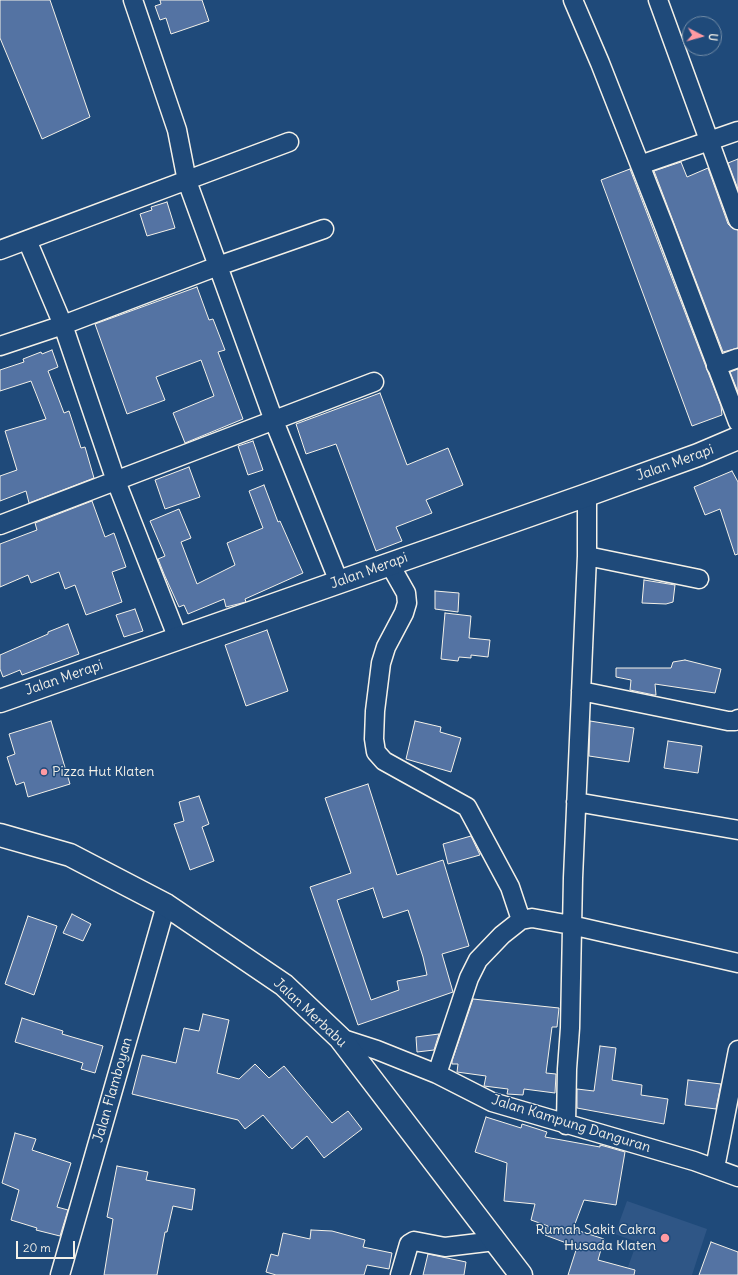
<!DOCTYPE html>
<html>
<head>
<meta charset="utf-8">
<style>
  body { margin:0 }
  #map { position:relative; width:738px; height:1275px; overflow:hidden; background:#1f4a7a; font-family:Delius,sans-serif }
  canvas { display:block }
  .north { position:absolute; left:682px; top:16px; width:40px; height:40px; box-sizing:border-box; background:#1f4a7a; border:1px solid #748da6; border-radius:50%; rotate:96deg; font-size:11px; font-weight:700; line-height:16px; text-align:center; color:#f4f1e8 }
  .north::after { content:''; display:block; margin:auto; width:14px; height:18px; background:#ff9aa2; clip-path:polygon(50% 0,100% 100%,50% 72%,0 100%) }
  .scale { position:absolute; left:16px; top:1241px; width:59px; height:18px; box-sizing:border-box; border:2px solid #f4f1e8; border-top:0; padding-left:5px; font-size:12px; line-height:14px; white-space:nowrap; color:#f4f1e8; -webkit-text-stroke:3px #1f4a7a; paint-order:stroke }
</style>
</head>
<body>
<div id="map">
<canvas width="738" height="1275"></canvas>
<div class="north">U</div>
<div class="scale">20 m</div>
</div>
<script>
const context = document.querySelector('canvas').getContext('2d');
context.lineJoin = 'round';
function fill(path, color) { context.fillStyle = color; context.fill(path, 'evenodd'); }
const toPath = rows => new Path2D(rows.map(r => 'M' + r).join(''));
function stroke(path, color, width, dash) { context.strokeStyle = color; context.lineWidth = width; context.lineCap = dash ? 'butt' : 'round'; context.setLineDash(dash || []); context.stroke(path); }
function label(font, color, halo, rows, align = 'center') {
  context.font = font + ' Delius,sans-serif'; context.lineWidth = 3; context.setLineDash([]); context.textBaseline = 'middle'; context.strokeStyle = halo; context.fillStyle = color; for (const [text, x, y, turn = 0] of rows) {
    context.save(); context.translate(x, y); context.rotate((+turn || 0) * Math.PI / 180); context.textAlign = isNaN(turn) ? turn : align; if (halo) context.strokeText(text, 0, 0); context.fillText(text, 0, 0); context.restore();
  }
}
const built = toPath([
  [627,1201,707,1229,692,1275,625,1275,637,1242,615,1234]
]);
const building = toPath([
  [0,0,50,0,90,117,42,139,0,38,0,0],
  [160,0,202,0,209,21,171,34,166,18,160,20,155,6,161,4,160,0],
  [738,159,738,189,728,163,738,159],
  [681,162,687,177,708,168,728,224,732,228,738,230,738,348,723,352,654,171,681,162],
  [630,169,721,406,722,415,692,426,601,180,630,169],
  [167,202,175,228,147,236,140,214,152,210,151,207,167,202],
  [197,287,209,320,213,319,225,350,218,352,243,419,185,443,173,413,214,396,201,360,156,377,165,400,127,414,95,324,197,287],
  [52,350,58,367,48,371,64,413,69,411,81,448,85,447,94,478,29,503,26,491,0,501,0,476,17,470,5,431,46,419,31,381,0,391,0,370,24,362,23,359,41,352,42,354,52,350],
  [738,369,738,392,730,372,738,369],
  [380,393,407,465,448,448,463,485,426,500,432,513,396,527,402,541,376,551,336,444,306,454,296,424,380,393],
  [253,441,263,470,248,475,238,446,253,441],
  [189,467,200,497,165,509,155,480,189,467],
  [732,471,738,482,738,554,735,555,720,509,705,515,694,487,732,471],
  [264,485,278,522,280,521,303,573,245,599,246,602,226,607,224,599,188,614,184,605,179,607,164,574,158,559,165,556,150,521,179,509,191,538,181,542,197,584,235,565,227,543,263,528,249,491,264,485],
  [92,501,105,537,114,533,126,567,112,572,122,602,86,615,75,585,65,589,59,572,31,583,28,575,0,587,0,544,37,530,35,523,92,501],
  [644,580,675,585,673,602,666,604,642,603,644,580],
  [435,591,459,593,458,612,435,609,435,591],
  [135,609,143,631,124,637,116,615,135,609],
  [445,613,471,616,469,638,490,640,488,657,471,655,471,658,459,657,458,661,441,659,445,613],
  [68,624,79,654,22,675,20,670,3,677,0,669,0,655,48,634,48,632,68,624],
  [267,630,288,691,246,706,225,645,267,630],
  [685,660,721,669,715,693,655,684,656,695,654,695,630,690,631,680,616,677,616,668,671,668,673,662,685,660],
  [51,721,70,784,28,797,24,782,16,785,7,757,15,754,9,734,51,721],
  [415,721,441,727,440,732,461,738,451,772,406,759,415,721],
  [590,721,634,728,629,762,589,756,590,721],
  [668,741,702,746,698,773,664,768,668,741],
  [368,784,397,875,443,860,469,946,442,954,453,992,358,1025,310,887,351,873,325,798,368,784],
  [373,888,383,918,408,910,423,957,427,975,397,981,399,990,371,1000,337,900,373,888],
  [199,796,209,824,202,827,214,861,190,870,174,824,184,821,179,802,199,796],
  [471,836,480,855,448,864,443,844,471,836],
  [72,914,91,924,83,941,63,933,72,914],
  [28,916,57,926,34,995,5,984,28,916],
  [473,999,559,1008,557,1027,552,1027,546,1073,556,1074,555,1093,524,1089,523,1095,507,1094,508,1089,484,1086,486,1076,457,1072,458,1064,452,1064,452,1061,473,999],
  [203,1014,229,1020,217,1073,239,1079,255,1064,269,1078,284,1066,332,1123,348,1111,362,1129,324,1158,307,1136,292,1149,263,1115,245,1129,238,1120,132,1094,142,1055,176,1063,184,1028,199,1031,203,1014],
  [22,1018,63,1031,62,1034,103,1046,95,1073,81,1069,83,1063,15,1042,22,1018],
  [439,1034,434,1050,417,1052,416,1037,439,1034],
  [600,1046,616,1048,612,1080,642,1085,641,1095,668,1099,664,1124,577,1108,577,1089,594,1091,600,1046],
  [688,1080,721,1084,716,1109,685,1105,688,1080],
  [486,1117,521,1128,522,1124,547,1132,545,1137,600,1147,600,1145,604,1146,625,1152,616,1205,584,1200,573,1229,604,1239,598,1260,635,1270,634,1275,568,1275,577,1247,545,1235,548,1226,531,1220,535,1204,504,1201,507,1163,475,1152,486,1117],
  [15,1133,36,1139,32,1150,71,1163,57,1207,68,1210,60,1236,36,1230,37,1228,11,1220,19,1190,2,1183,15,1133],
  [117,1166,148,1172,146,1180,195,1189,192,1210,173,1206,167,1232,165,1232,157,1275,104,1275,113,1219,107,1217,117,1166],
  [311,1230,332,1231,365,1240,363,1247,392,1253,389,1269,367,1265,364,1275,276,1275,266,1272,271,1254,278,1256,283,1233,310,1239,311,1230],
  [711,1242,738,1252,738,1275,699,1275,711,1242],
  [428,1254,466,1262,464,1275,423,1275,428,1254]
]);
const minor = toPath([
  [573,0,600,63,664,226,738,422],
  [658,0,738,220],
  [640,165,738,131],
  [324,229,218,266,274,421,339,582],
  [27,240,63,325,116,481,178,639],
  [0,250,289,142],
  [0,346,63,325,218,266,187,181,177,130,133,0],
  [716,366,738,358],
  [0,525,374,382],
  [587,556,699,579],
  [389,563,406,593,407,603,404,613,386,647,381,663,375,711,374,739,376,752,384,761,467,807,510,887,521,920],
  [581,691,728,721,735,721,738,719],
  [576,802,738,830],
  [340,1038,377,1050,437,1074,492,1102,694,1161,738,1177],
  [437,1074,469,978,478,960,502,935,521,920,532,918,571,925,738,963],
  [566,1125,567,1069,570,1028,573,878,587,556,587,495],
  [715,1168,738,1050],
  [60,1275,166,905],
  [400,1275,409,1244,414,1241,445,1247,495,1241]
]);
const tertiary = toPath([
  [0,701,587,495,698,455,738,438]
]);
const secondary = toPath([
  [0,835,70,855,166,905,284,985,340,1038,521,1275]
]);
const markers = [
  [44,772,4,"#ff9aa2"],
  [665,1238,5,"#ff9aa2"]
];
const streetNames = [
  ["Jalan Merapi",675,463,-20],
  ["Jalan Merapi",369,571,-20],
  ["Jalan Merapi",64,678,-19],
  ["Jalan Merbabu",310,1013,43],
  ["Jalan Flamboyan",113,1090,-74],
  ["Jalan Kampung Danguran",571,1124,17]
];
const poiNames = [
  ["Pizza Hut Klaten",52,772],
  ["Rumah Sakit Cakra",656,1230,"right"],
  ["Husada Klaten",656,1246,"right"]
];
fill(built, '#2f5686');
fill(building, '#5473a3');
stroke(building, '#f4f1e8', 1);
stroke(minor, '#f4f1e8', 21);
stroke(tertiary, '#f4f1e8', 25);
stroke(secondary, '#f4f1e8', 25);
stroke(minor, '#1f4a7a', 18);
stroke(tertiary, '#1f4a7a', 22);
stroke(secondary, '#1f4a7a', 22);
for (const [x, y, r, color] of markers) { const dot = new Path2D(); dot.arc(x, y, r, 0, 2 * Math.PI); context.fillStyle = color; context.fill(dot); stroke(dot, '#1f4a7a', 1.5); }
label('14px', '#f4f1e8', '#1f4a7a', streetNames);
label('14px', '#f4f1e8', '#1f4a7a', poiNames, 'left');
</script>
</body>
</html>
